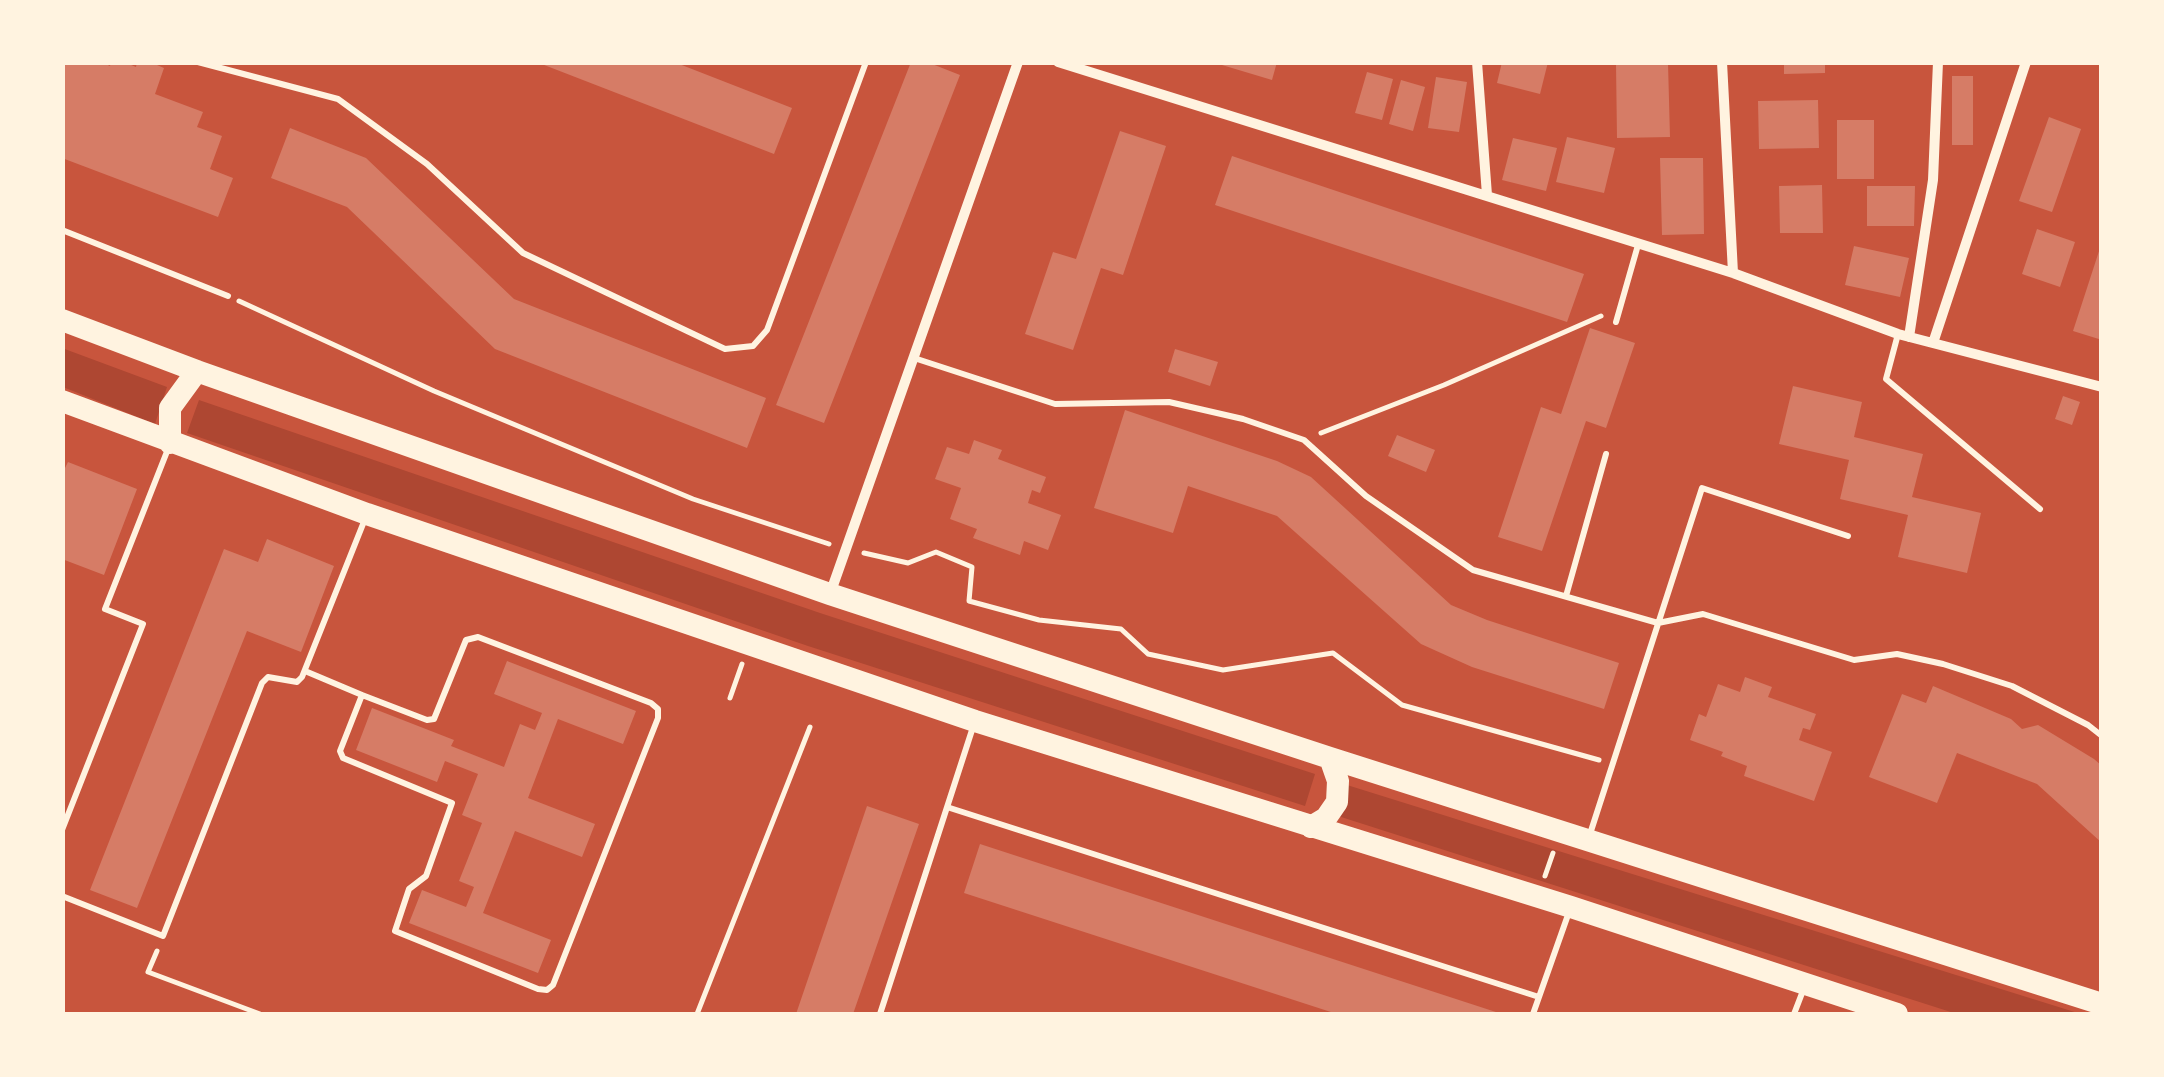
<!DOCTYPE html>
<html>
<head>
<meta charset="utf-8">
<style>
  body { margin:0 }
  #map { position:relative; width:2164px; height:1077px; overflow:hidden; background:#c8553d; font-family:"Work Sans",sans-serif }
  canvas { display:block }
  .frame { position:absolute; inset:0; border:65px solid #fff3e0; pointer-events:none }
</style>
</head>
<body>
<div id="map">
<canvas width="2164" height="1077"></canvas>
<div class="frame"></div>
</div>
<script>
const context = document.querySelector('canvas').getContext('2d');
context.lineJoin = 'round';
function fill(path, color) { context.fillStyle = color; context.fill(path, 'evenodd'); }
const toPath = rows => new Path2D(rows.map(r => 'M' + r).join(''));
function stroke(path, color, width, dash) { context.strokeStyle = color; context.lineWidth = width; context.lineCap = dash ? 'butt' : 'round'; context.setLineDash(dash || []); context.stroke(path); }
const green = toPath([
  [62,348,167,387,155,424,63,387],
  [199,400,820,613,1315,774,1305,806,808,646,187,433],
  [1347,785,2081,1014,1957,1014,1338,816]
]);
const building = toPath([
  [62,62,101,62,110,66,111,62,124,62,136,67,137,62,150,62,164,68,155,94,203,112,197,127,222,136,210,169,233,178,218,217,62,158],
  [674,62,792,108,774,154,539,63],
  [911,62,927,62,960,75,824,423,776,405],
  [1212,62,1277,62,1272,80],
  [1502,62,1548,62,1540,94,1497,83],
  [1784,62,1825,62,1825,73,1784,74],
  [1668,63,1670,137,1617,138,1616,64],
  [1367,72,1393,79,1382,120,1355,113],
  [1952,76,1973,76,1973,145,1952,145],
  [1436,77,1467,82,1459,132,1428,128],
  [1401,80,1425,87,1413,131,1389,124],
  [1818,100,1819,148,1759,149,1758,101],
  [2049,117,2081,129,2052,212,2019,201],
  [1837,120,1874,120,1874,179,1837,179],
  [290,128,366,158,514,299,766,398,747,448,495,349,347,207,271,178],
  [1120,131,1166,146,1123,275,1101,268,1073,350,1025,334,1053,252,1076,259],
  [1567,137,1615,148,1604,193,1556,182],
  [1513,138,1557,148,1546,191,1502,180],
  [1232,156,1584,274,1567,322,1215,205],
  [1660,158,1703,158,1704,234,1662,235],
  [1822,185,1823,233,1780,233,1779,186],
  [1867,186,1915,186,1914,226,1867,226],
  [2037,229,2075,242,2060,287,2022,274],
  [2101,245,2102,245,2102,340,2073,331],
  [1854,246,1909,258,1900,297,1845,285],
  [1590,328,1635,343,1606,428,1586,421,1542,551,1498,537,1541,407,1561,414],
  [1175,349,1218,362,1210,386,1168,372],
  [1793,386,1862,402,1854,437,1923,454,1912,497,1981,513,1967,573,1898,557,1908,515,1840,499,1849,460,1779,444],
  [2063,396,2080,402,2072,425,2055,419],
  [1125,410,1277,461,1311,477,1451,605,1487,620,1619,663,1604,709,1472,667,1421,644,1277,516,1188,486,1173,533,1094,508],
  [1397,435,1435,450,1426,472,1388,456],
  [974,440,1002,450,998,459,1046,477,1040,493,1032,490,1028,503,1061,515,1048,550,1024,541,1020,555,973,538,977,529,950,519,961,488,935,479,947,447,969,454],
  [68,462,137,489,104,575,62,559,62,474],
  [267,539,334,566,301,652,247,631,137,908,90,890,224,549,258,562],
  [507,661,636,711,623,744,558,719,528,798,595,824,582,857,515,831,483,913,551,940,538,973,409,923,422,890,466,907,474,887,459,881,482,823,462,815,478,774,445,761,437,782,356,750,372,708,454,740,451,746,504,767,520,724,535,730,542,713,494,694],
  [1745,677,1772,687,1768,697,1816,714,1810,730,1803,728,1799,740,1832,752,1814,801,1744,776,1747,766,1721,756,1723,752,1690,740,1699,714,1706,717,1718,684,1740,692],
  [1933,686,2011,719,2022,729,2038,725,2094,759,2102,766,2102,843,2037,784,1957,753,1937,803,1869,777,1902,694,1926,703],
  [867,806,919,824,853,1014,796,1014],
  [980,844,1502,1014,1337,1014,964,893]
]);
const path = toPath([
  [239,301,434,391,693,499,829,544],
  [1321,433,1444,385,1601,316],
  [864,553,908,563,936,552,972,567,969,601,1039,620,1121,629,1148,654,1223,670,1333,653,1402,705,1599,760],
  [730,698,742,664],
  [1545,876,1553,853],
  [157,951,148,972,260,1014],
  [697,1014,810,727]
]);
const service = toPath([
  [198,62,338,99,427,164,523,253,725,349,753,346,767,330,866,62],
  [62,230,228,296],
  [1616,322,1638,245],
  [1898,334,1886,379,2040,509],
  [914,358,1055,404,1169,402,1243,419,1304,440,1366,496,1473,570,1658,623,1703,614,1854,660,1897,654,1943,664,2012,686,2088,725,2102,736],
  [1566,596,1606,454],
  [305,671,362,695,340,751,343,758,452,803,426,876,409,889,395,931,538,989,547,990,553,985,658,718,658,709,651,703,478,637,466,640,434,719,427,720,362,695],
  [950,808,1539,997],
  [62,830,143,624,105,609,168,449],
  [1590,834,1702,488,1848,536],
  [62,896,163,936,262,683,268,677,297,682,302,677,365,519],
  [880,1014,973,727],
  [1533,1014,1569,912],
  [1794,1014,1804,988]
]);
const minor = toPath([
  [1058,62,1733,273,1898,334,2102,387],
  [1477,62,1487,195],
  [1722,62,1733,273],
  [1909,337,1933,180,1938,62],
  [1933,343,2026,62],
  [830,594,1018,62]
]);
const primary = toPath([
  [62,320,197,371,830,594,1330,758,2102,1004],
  [62,401,367,514,975,721,1571,907,1897,1014],
  [170,443,170,408,197,371],
  [1311,827,1326,818,1337,802,1338,781,1330,758]
]);
fill(green, '#ae4732');
fill(building, '#d67c66');
stroke(path, '#fff3e0', 5);
stroke(service, '#fff3e0', 6);
stroke(minor, '#fff3e0', 10);
stroke(primary, '#fff3e0', 22);
</script>
</body>
</html>
